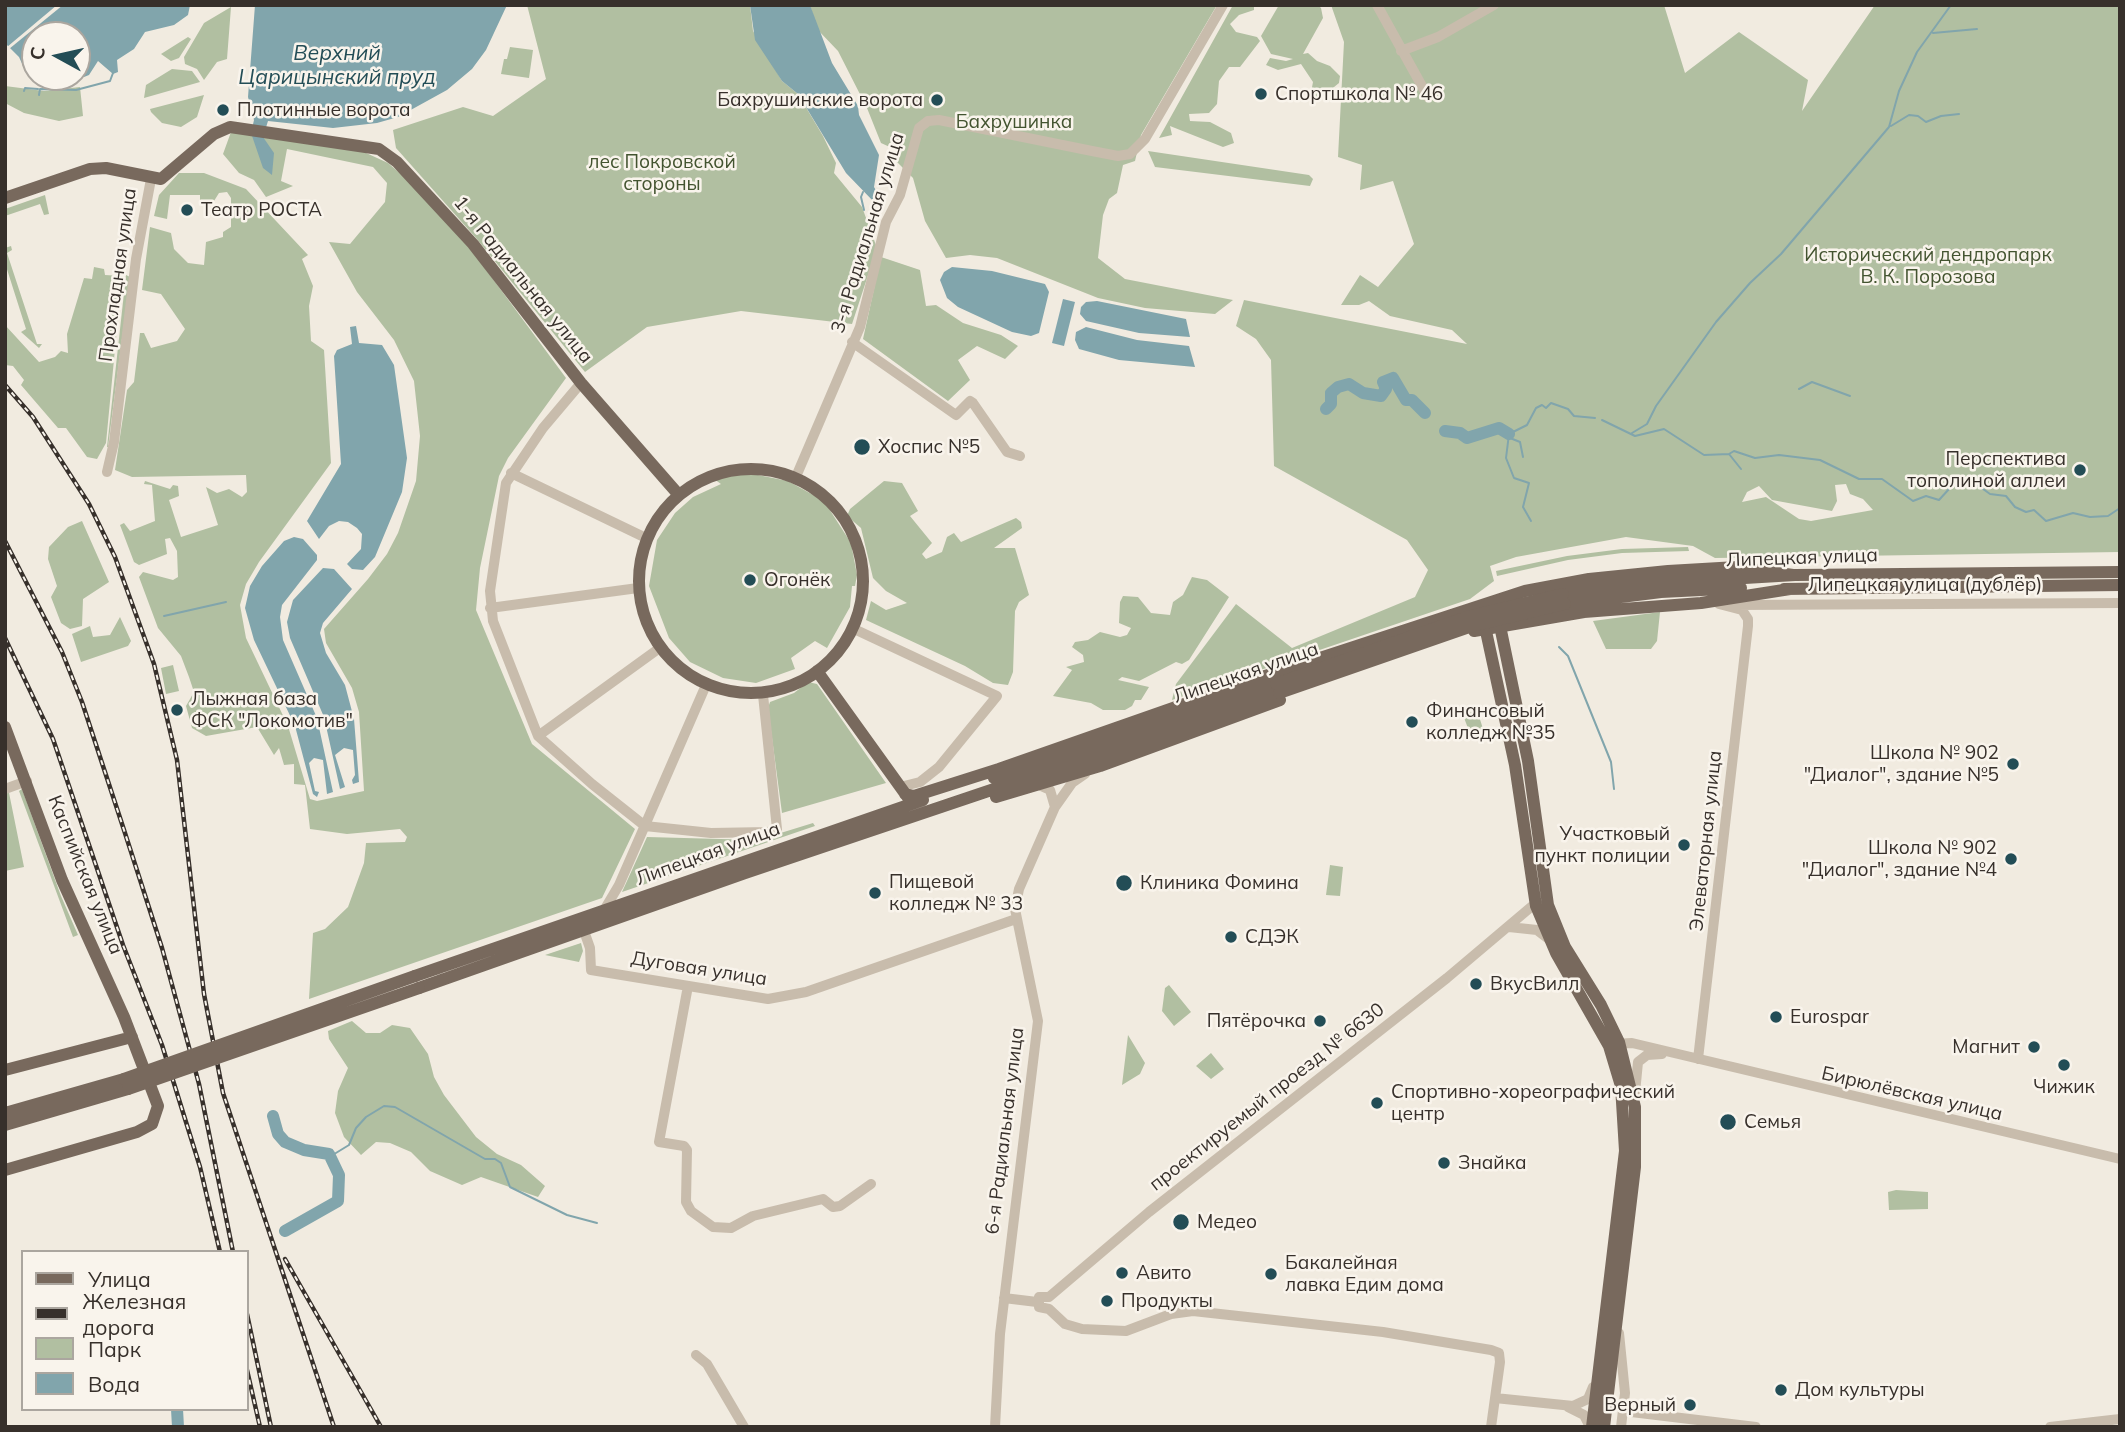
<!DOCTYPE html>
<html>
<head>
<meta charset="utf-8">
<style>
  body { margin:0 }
  #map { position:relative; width:2125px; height:1432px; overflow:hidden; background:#f1ebe0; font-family:Mulish,sans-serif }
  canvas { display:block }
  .frame { position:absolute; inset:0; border:7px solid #37302b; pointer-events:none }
  .legend { position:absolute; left:21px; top:1250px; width:228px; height:161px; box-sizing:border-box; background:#f9f4ec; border:2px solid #aba69f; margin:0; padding:9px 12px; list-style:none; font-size:21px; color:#37302b }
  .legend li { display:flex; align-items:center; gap:14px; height:35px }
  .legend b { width:35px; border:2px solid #aba69f }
  .north { position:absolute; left:21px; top:21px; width:70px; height:70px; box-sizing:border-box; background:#f9f4ec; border:2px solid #aba69f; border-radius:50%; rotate:278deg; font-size:19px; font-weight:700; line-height:28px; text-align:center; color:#37302b }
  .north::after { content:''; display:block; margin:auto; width:24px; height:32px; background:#234d56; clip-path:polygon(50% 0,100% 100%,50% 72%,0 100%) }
</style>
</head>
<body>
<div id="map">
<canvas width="2125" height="1432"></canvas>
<div class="frame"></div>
<ul class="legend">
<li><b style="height:9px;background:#78695d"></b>Улица</li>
<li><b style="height:9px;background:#37302b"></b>Железная дорога</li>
<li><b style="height:19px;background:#b1bfa1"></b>Парк</li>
<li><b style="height:19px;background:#81a5ac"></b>Вода</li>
</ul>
<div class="north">С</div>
</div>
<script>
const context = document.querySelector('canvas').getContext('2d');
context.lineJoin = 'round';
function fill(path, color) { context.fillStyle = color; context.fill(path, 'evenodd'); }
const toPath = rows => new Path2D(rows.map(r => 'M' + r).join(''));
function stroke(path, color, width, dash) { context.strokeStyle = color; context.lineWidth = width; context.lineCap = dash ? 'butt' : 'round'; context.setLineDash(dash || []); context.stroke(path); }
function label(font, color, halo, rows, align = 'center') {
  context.font = font + ' Mulish,sans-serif'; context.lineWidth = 5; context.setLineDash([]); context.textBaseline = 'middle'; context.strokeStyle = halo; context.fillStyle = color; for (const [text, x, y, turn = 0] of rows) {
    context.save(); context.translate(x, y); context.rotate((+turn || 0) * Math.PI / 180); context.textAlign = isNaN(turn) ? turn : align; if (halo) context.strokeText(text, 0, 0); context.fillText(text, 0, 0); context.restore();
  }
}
const green = toPath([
  [527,5,750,5,753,31,782,81,798,94,823,136,836,163,834,173,862,207,877,248,852,324,741,311,647,327,585,372,476,238,396,148,393,130,463,107,493,116,546,79],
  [810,5,1217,5,1141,135,1135,161,1123,165,1117,193,1109,199,1103,215,1098,258,1125,279,1233,300,1215,314,1145,308,1098,298,997,258,970,255,946,258,925,221,913,178,895,160,892,148,881,143,867,108,838,51,817,29],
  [1233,5,1254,5,1254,10,1239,15,1230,24,1236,32,1257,37,1260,41,1240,67,1229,67,1219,81,1217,104,1209,113,1189,114,1190,121,1210,122,1231,133,1234,143,1223,147,1170,126,1172,135,1159,138],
  [1279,5,1318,5,1321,8,1323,18,1303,54,1308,53,1317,61,1330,66,1340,76,1339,83,1317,101,1310,98,1313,82,1301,64,1278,70,1266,65,1270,58,1286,61,1293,59,1271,54,1261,36],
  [1331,5,1664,5,1685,73,1739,32,1808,80,1802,111,1875,5,2120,5,2120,552,1715,558,1693,546,1626,537,1516,557,1490,566,1494,581,1470,599,1172,700,1176,684,1236,604,1292,648,1415,597,1428,570,1407,540,1274,466,1271,360,1256,339,1236,326,1244,300,1467,344,1452,330,1390,316,1369,301,1359,305,1341,305,1360,275,1378,287,1414,244,1393,181,1360,190,1362,165,1338,157,1344,42],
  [1846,484,1850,494,1863,499,1873,510,1811,521,1799,519,1766,497,1742,502,1747,492,1759,486,1772,500,1832,511,1837,501,1835,485],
  [231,7,227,59,217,62,204,80,197,69,185,64,184,57,204,23],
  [188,37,191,39,179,58,171,61,161,54],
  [510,47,533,50,529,78,501,74,504,59,507,59],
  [172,69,192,71,200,82,144,98,146,85],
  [5,86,44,91,80,87,83,116,59,121,24,113,5,103],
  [204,95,197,117,181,127,162,123,151,112,150,109],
  [231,132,364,152,388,163,417,188,470,248,566,378,508,458,499,476,480,568,476,610,532,744,635,829,602,898,309,999,313,933,325,929,348,907,364,863,366,843,405,842,407,837,400,829,347,834,310,829,305,785,294,784,294,764,284,765,279,748,274,755,257,727,206,736,192,728,186,706,194,692,189,677,181,656,158,628,139,577,143,572,173,580,178,577,177,551,170,538,165,539,167,554,139,565,134,562,120,525,124,523,130,531,155,521,152,485,144,484,145,481,170,489,173,485,178,486,179,496,169,500,181,537,218,525,206,487,217,493,229,489,242,497,247,492,246,475,132,477,115,470,127,390,134,382,140,333,144,333,151,348,177,341,185,329,161,294,142,290,150,227,171,233,174,249,188,263,204,265,206,242,223,237,223,232,231,227,231,198,227,192,219,193,214,201,200,200,200,195,170,195,167,219,154,216,159,195,179,173,204,173,246,189,308,255,302,259,313,286,309,306,311,341,324,350,331,463,259,562,246,584,240,605,246,638,288,726,310,799,317,801,364,791,359,712,352,688,326,643,324,629,368,579,387,554,398,533,416,481,420,436,414,381,394,340,357,292,329,242,350,244,385,202,387,183,373,167,287,149,281,181,293,186,266,197,254,180,239,173,223,154],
  [1148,151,1309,175,1313,179,1310,186,1155,167],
  [45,195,49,214,44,215,40,204,5,216,5,209],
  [11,246,12,250,7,253,37,344,42,344,39,348,21,332,26,329,5,263,5,248],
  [881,257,920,270,926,306,936,305,963,323,1001,335,1018,346,1005,359,977,346,958,360,970,380,948,401,863,339],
  [94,267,104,269,105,275,122,276,106,443,97,459,87,457,66,428,58,428,21,385,24,380,13,366,5,365,5,325,39,362,55,357,61,351,68,353,67,334,84,278,92,279],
  [126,275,130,277,108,447,107,447],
  [748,473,788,481,824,501,851,543,857,575,855,586,852,586,850,607,827,648,815,641,791,658,795,669,756,683,723,678,690,662,669,638,649,586,657,540,675,513,693,497,721,484,714,479],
  [884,481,902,483,918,511,910,516,932,543,922,554,926,559,942,552,947,537,954,533,961,542,1016,518,1021,522,1022,528,994,548,1015,548,1029,595,1019,602,1015,611,1013,672,1008,685,993,683,965,666,866,620,871,601,886,610,907,603,886,591,873,578,861,528,847,516,850,509],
  [82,521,109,582,83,599,82,626,70,629,61,623,51,597,57,586,48,559,49,547,68,527],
  [1688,547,1689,551,1622,553,1568,560,1497,576,1496,571,1567,556,1622,549],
  [1192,577,1207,580,1229,597,1189,660,1182,664,1176,662,1139,681,1122,677,1118,680,1149,687,1141,700,1135,700,1132,706,1125,710,1103,710,1091,703,1053,696,1072,670,1066,667,1084,662,1083,655,1072,647,1075,642,1088,640,1100,632,1120,637,1127,635,1131,628,1119,623,1120,602,1123,596,1138,597,1151,613,1170,615,1173,602,1183,595],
  [1660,612,1657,641,1651,649,1606,649,1593,621],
  [120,617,131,641,128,646,81,662,72,634,90,626,93,637,110,635],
  [173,665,179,691,166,694,161,668],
  [808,682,817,684,886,783,782,813,768,708,770,702,794,693],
  [1477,710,1485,735,1472,739,1463,715],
  [5,773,24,867,5,871],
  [22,789,61,896,78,935,73,937,19,791],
  [813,823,815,826,622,892,647,837,758,840],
  [1330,865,1343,867,1340,896,1326,895],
  [581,943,583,951,579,962,545,955],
  [1169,985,1191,1012,1174,1026,1162,1011,1165,988],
  [352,1021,366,1033,380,1033,392,1025,410,1028,428,1054,434,1077,444,1095,476,1137,497,1154,521,1165,545,1186,538,1197,481,1177,462,1185,430,1171,411,1152,390,1143,376,1142,361,1155,344,1137,335,1113,338,1091,348,1068,329,1039,328,1031],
  [1128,1035,1145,1063,1140,1074,1122,1085],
  [1211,1053,1224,1069,1211,1079,1196,1066],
  [1896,1190,1928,1192,1928,1209,1889,1210,1888,1192]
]);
const water = toPath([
  [5,5,190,5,188,15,174,25,145,32,134,49,117,60,118,72,113,74,98,61,89,75,84,77,65,78,45,77,77,77,77,35,35,35,35,74,24,68,19,57,5,43],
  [255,5,507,5,486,50,472,69,447,90,398,117,377,123,333,128,268,121,263,137,274,153,272,175,263,168,251,133,254,120,248,97],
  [750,5,810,5,832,63,858,106,859,115,879,155,874,187,880,197,874,202,846,173,798,94,782,81,755,40],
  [952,267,992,271,1045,284,1049,292,1039,333,1031,336,1012,332,958,307,947,298,940,280,944,272],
  [1063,299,1075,302,1064,346,1052,343],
  [1097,301,1186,319,1190,337,1139,333,1086,321,1080,314,1081,307,1086,302],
  [356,326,359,343,382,345,394,365,407,458,402,492,375,557,363,570,352,569,347,564,361,549,362,534,357,528,348,522,339,521,329,526,319,539,307,521,341,464,334,356,337,350,352,344,350,327],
  [1086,327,1137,340,1189,346,1195,367,1119,360,1079,349,1075,340,1076,332],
  [294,537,303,539,317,555,317,560,282,605,280,617,283,640,317,718,333,792,327,794,323,760,314,758,309,763,315,791,319,792,317,797,313,794,295,726,254,640,245,608,250,586,262,566,284,541],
  [323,568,334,569,352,589,323,623,320,633,326,653,345,685,354,719,359,782,353,784,352,780,355,775,353,750,344,748,335,755,345,787,340,789,324,717,290,638,287,622,293,600]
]);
const pier = toPath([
  [57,5,63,5,9,49,7,47]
]);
const stream = toPath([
  [1933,33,1977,29],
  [24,91,25,88,38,89],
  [39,95,40,89,76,90,110,81,113,73],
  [1891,126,1909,115,1918,116,1926,122,1941,116,1959,114],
  [863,192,861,197,864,210],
  [1799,389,1812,382,1850,396],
  [1602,420,1635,436,1664,429,1704,455,1729,454,1734,451,1755,458,1779,455,1820,460,1859,479,1882,479,1913,501,1926,496,1939,500,1959,478,1963,478,1972,481,1990,494,2006,496,2015,507,2026,512,2034,510,2046,521,2073,513,2090,517,2108,516,2120,508],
  [1632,433,1647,424,1656,406,1716,322,1750,283,1781,254,1889,127,1899,91,1917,52,1951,5],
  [1510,438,1520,442,1523,457],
  [1729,454,1741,469],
  [1531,521,1523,507,1529,483,1514,478,1506,458,1509,434,1527,425,1536,408,1542,405,1546,408,1551,403,1568,409,1574,416,1595,418],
  [164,616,226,602],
  [1559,647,1568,656,1611,762,1614,789],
  [331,1156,349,1145,356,1128,366,1117,384,1106,395,1107,485,1159,495,1159,501,1163,510,1187,567,1215,597,1223]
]);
const river = toPath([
  [1326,409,1331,404,1331,393,1338,387,1349,384,1363,393,1381,396,1386,389,1383,382,1393,378,1406,400,1412,400,1425,413],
  [1445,431,1460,433,1467,438,1499,428,1509,434],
  [273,1116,278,1134,285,1142,304,1150,329,1154,339,1175,338,1201,285,1231],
  [177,1409,178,1427]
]);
const minor = toPath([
  [1377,5,1428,97],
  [1401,51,1438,37,1494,5],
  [852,342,956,415,970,401,973,403,1007,452,1020,456],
  [581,383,543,428,506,483,490,591,493,621,538,736,592,784,645,826,711,833,768,832,777,829,763,695],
  [107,472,114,442,136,259,151,179],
  [511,473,646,538],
  [795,479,860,327,886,222,900,195,919,128,928,121,939,120,1092,151,1118,156,1130,154,1145,139,1223,5],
  [1734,605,2120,603],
  [490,608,638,588],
  [852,628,997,696,939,767,920,782,900,787],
  [538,736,661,647],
  [1039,785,1050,790,1055,807],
  [5,789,27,781],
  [603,912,619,885,706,685],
  [1509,927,1537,930,1550,940],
  [584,931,590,948,591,970,768,999,806,992,1016,919],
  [688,986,659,1142,684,1146,687,1150,686,1202,691,1211,713,1227,731,1228,753,1216,823,1199,833,1207,840,1206,871,1184],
  [1613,1044,1632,1043,2120,1159],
  [1698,1059,1748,626,1748,619,1742,610,1719,604],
  [1635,1093,1638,1062,1647,1055,1662,1054],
  [1049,1297,1149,1212,1447,978,1531,907,1541,906],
  [1049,1297,1039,1297,1039,1307,1049,1309,1065,1324,1082,1329,1126,1331,1171,1314,1193,1311,1383,1332,1491,1350,1499,1353,1500,1362,1491,1427],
  [1004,1298,1037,1302],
  [1619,1333,1625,1393,1621,1427],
  [696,1355,707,1364,744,1427],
  [1495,1398,1573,1406,1588,1399,1593,1387],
  [1568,1407,1584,1415,1590,1427],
  [1623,1411,1756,1427],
  [995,1427,1000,1334,1038,1021,1015,909,1019,889,1055,807,1072,783,1085,774],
  [2050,1427,2120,1419]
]);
const major = toPath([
  [5,198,90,169,106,168,161,179,214,134,230,127,379,149,397,162,473,244,581,383,678,494],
  '639 581a112 112 0 1 1 224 0a112 112 0 1 1-224 0Z',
  [1784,589,2120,585],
  [1563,594,1661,583,1795,575,2120,572],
  [1565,604,1661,592,1741,588],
  [1499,621,1528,761,1548,905,1565,947,1601,1005,1619,1042,1635,1107,1635,1167,1604,1427],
  [1484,622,1515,765,1536,906,1556,953,1609,1046,1621,1086,1625,1151,1592,1427],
  [1474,631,1584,612,1701,603,1790,589],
  [817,671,909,799],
  [5,727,62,880,124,1017,158,1106,152,1124,137,1132,5,1170],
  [994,778,1276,684],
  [905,794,914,796,999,769,1256,679,1525,591,1589,579,1668,571,1737,567,1793,575],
  [996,797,1100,766,1280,700],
  [415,976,923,800],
  [419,988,745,873,1279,693],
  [5,1070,132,1037],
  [5,1113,124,1079],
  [5,1125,128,1089]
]);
const rail = toPath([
  [5,385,33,417,89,504,115,557,154,664,177,760,204,994,223,1093,334,1427],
  [5,541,62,652,82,702,124,830,162,948,199,1084,233,1252],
  [5,638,53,739,123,945,162,1045,200,1167,220,1252],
  [285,1259,381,1427],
  [247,1314,271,1427],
  [247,1370,260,1427]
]);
const majorBridge = toPath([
  [1276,684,1470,616,1563,594],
  [1279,693,1472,626,1565,604],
  [124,1079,415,976],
  [128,1089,419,988]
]);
const markers = [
  [1261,94,7,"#234d56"],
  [937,100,7,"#234d56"],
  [223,110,7,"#234d56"],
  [187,210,7,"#234d56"],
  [862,447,9,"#234d56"],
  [2080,470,7,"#234d56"],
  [750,580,7,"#234d56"],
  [177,710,7,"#234d56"],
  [1412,722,7,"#234d56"],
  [2013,764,7,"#234d56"],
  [1684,845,7,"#234d56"],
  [2011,859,7,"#234d56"],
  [1124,883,9,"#234d56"],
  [875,893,7,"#234d56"],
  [1231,937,7,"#234d56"],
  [1476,984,7,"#234d56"],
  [1776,1017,7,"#234d56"],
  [1320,1021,7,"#234d56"],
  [2034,1047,7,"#234d56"],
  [2064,1065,7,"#234d56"],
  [1377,1103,7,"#234d56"],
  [1728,1122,9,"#234d56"],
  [1444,1163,7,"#234d56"],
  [1181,1222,9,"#234d56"],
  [1122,1273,7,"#234d56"],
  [1271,1274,7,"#234d56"],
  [1107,1301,7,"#234d56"],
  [1781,1390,7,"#234d56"],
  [1690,1405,7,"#234d56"]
];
const poiNames = [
  ["Спортшкола № 46",1275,94],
  ["Бахрушинские ворота",923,100,"right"],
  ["Плотинные ворота",237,110],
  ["Театр РОСТА",201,210],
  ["Хоспис №5",878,447],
  ["Перспектива",2066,459,"right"],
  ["тополиной аллеи",2066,481,"right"],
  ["Огонёк",764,580],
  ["Лыжная база",191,699],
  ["ФСК \"Локомотив\"",191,721],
  ["Финансовый",1426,711],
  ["колледж №35",1426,733],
  ["Школа № 902",1999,753,"right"],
  ["\"Диалог\", здание №5",1999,775,"right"],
  ["Участковый",1670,834,"right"],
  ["пункт полиции",1670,856,"right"],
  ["Школа № 902",1997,848,"right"],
  ["\"Диалог\", здание №4",1997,870,"right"],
  ["Пищевой",889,882],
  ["колледж № 33",889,904],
  ["Клиника Фомина",1140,883],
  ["СДЭК",1245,937],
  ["ВкусВилл",1490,984],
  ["Eurospar",1790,1017],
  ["Пятёрочка",1306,1021,"right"],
  ["Магнит",2020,1047,"right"],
  ["Чижик",2064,1087,"center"],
  ["Спортивно-хореографический",1391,1092],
  ["центр",1391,1114],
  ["Семья",1744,1122],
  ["Знайка",1458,1163],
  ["Медео",1197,1222],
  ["Бакалейная",1285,1263],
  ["лавка Едим дома",1285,1285],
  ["Авито",1136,1273],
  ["Продукты",1121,1301],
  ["Дом культуры",1795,1390],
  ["Верный",1676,1405,"right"]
];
const parkNames = [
  ["Бахрушинка",1014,122],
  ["лес Покровской",662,162],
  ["стороны",662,184],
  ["Исторический дендропарк",1928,255],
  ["В. К. Порозова",1928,277]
];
const streetNames = [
  ["3-я Радиальная улица",868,233,-73],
  ["Прохладная улица",118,275,-82],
  ["1-я Радиальная улица",523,280,51],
  ["Липецкая улица",1802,558,-2],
  ["Липецкая улица (дублёр)",1925,585],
  ["Липецкая улица",1246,673,-19],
  ["Элеваторная улица",1706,841,-84],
  ["Липецкая улица",708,854,-20],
  ["Каспийская улица",85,875,68],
  ["Дуговая улица",699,969,9],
  ["Бирюлёвская улица",1912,1094,13],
  ["проектируемый проезд № 6630",1267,1097,-38],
  ["6-я Радиальная улица",1005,1131,-83]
];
const waterNames = [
  ["Верхний",337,54],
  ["Царицынский пруд",337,78]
];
fill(green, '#b1bfa1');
fill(water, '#81a5ac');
fill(pier, '#f1ebe0');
stroke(stream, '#81a5ac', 2);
stroke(river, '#81a5ac', 12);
stroke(minor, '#c8bcac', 10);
stroke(major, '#78695d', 12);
stroke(rail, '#37302b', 4.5);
stroke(rail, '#f9f4ec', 2, [5]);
stroke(majorBridge, '#78695d', 12);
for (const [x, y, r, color] of markers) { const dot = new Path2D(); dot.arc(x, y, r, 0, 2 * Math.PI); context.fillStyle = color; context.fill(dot); stroke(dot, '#f9f4ec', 2.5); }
label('19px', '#37302b', '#f9f4ec', poiNames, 'left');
label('19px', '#435430', '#f9f4ec', parkNames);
label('19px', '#37302b', '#f9f4ec', streetNames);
label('italic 21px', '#234d56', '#f9f4ec', waterNames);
</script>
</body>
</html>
